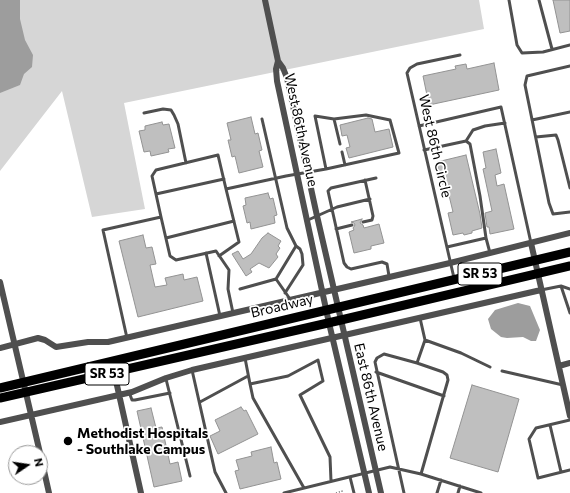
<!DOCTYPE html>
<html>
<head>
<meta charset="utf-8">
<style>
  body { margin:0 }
  #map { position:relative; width:570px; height:493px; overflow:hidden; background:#fff; font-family:Commissioner,sans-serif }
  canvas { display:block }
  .north { position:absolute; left:8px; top:445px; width:40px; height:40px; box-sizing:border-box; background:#fff; border:1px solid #999; border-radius:50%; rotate:77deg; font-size:11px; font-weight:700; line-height:16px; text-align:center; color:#000 }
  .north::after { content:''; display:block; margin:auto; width:14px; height:18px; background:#000; clip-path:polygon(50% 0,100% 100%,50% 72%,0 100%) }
</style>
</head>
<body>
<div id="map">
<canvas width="570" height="493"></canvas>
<div class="north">N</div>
</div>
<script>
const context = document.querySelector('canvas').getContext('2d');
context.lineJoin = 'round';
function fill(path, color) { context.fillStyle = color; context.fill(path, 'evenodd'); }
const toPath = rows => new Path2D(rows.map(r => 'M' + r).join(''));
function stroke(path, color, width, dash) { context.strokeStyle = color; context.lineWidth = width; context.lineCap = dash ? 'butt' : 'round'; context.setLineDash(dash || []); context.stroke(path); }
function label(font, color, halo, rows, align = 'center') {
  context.font = font + ' Commissioner,sans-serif'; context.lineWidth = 3.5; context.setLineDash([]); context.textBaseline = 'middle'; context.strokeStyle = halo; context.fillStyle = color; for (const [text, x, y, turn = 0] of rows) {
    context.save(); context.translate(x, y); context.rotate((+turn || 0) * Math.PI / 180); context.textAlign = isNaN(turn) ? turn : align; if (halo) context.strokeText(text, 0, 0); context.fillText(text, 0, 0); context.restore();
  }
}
const green = toPath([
  [0,0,479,0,484,29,124,103,145,209,92,217,62,91,0,171]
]);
const water = toPath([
  [0,0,20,0,20,19,25,40,33,55,32,67,24,74,20,85,0,93],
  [518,303,530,306,540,330,536,341,531,341,523,337,507,338,501,337,491,329,488,319,495,310]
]);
const building = toPath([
  [553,0,570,0,570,31,560,33,553,0],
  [494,63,499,90,429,105,423,76,456,69,455,66,466,64,467,69,494,63],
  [251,117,255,134,258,133,262,150,259,151,263,167,239,173,235,156,232,157,228,140,231,140,227,123,251,117],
  [368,118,372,119,375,132,389,129,393,147,349,158,346,148,350,147,347,135,342,136,340,125,368,118],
  [162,122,163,125,169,124,175,148,168,149,169,152,151,156,150,151,144,152,139,131,145,130,145,126,162,122],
  [496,149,501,173,495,175,497,186,504,184,514,229,490,234,489,227,487,227,485,213,492,211,483,169,486,168,483,152,496,149],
  [466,155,480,214,482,228,472,231,472,233,464,235,463,233,453,235,448,213,453,212,446,183,442,184,437,162,466,155],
  [268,193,270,199,273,198,277,215,274,216,275,223,251,229,250,222,247,223,243,206,246,205,245,198,268,193],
  [362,219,360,223,363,225,364,228,379,224,384,243,371,246,371,249,354,253,349,232,354,230,353,228,355,225,354,223,351,222,362,219],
  [268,233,281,241,278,246,280,248,276,254,278,257,269,268,259,263,250,269,252,272,246,276,232,254,238,251,243,259,251,254,262,238,268,233],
  [143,235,146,248,152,247,156,264,150,265,155,287,167,285,165,278,183,274,184,280,197,277,203,301,138,317,119,241,143,235],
  [472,385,519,399,498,472,450,458,472,385],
  [241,407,244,411,246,410,258,434,218,454,210,436,220,431,215,420,241,407],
  [151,408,156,428,162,427,170,464,178,462,182,481,154,487,137,411,151,408],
  [271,447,274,463,277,462,281,479,240,489,235,471,239,470,236,460,252,456,251,452,271,447]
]);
const path = toPath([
  [336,493,342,491,342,493]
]);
const service = toPath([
  [509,0,517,45,522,53,543,52,570,45],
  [539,0,552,49],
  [570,66,527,76,525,85,549,203,553,214,570,212],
  [144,113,163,109,171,110,174,115,178,124,186,163],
  [262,119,287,228,296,246,276,279,290,299],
  [334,119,340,144],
  [532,120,570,112],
  [419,126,501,107,531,243],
  [536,137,556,135,558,140,570,188],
  [466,141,473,130,485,126,505,123],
  [424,150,466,141,470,144,480,196,486,238],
  [342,152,345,165],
  [376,178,331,188,328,191,344,263,347,267,351,269,382,262,387,264,389,276],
  [156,194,224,179],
  [161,217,152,176,156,170,218,155,226,189],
  [308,220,337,207,370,199],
  [363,222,372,220,373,216,365,180],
  [336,229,352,225],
  [166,238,234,221],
  [447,247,486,238,490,253],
  [206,253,220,316],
  [219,256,239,242,226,189,286,176,326,169,399,153,390,120,366,115,334,119,315,116,326,169],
  [454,278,407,73,410,68,417,64,460,55],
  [561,286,570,313],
  [240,289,276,279],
  [541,290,561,286,570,289],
  [285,293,303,265,302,254,300,249,296,246],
  [127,338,103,230,161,217,170,256,176,260,216,251,229,270,228,289,233,313],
  [425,340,461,353,490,367],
  [245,358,250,384,288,376,318,360,323,381,300,395,330,457,331,481],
  [192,370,215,472,226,493],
  [502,371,563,385],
  [376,372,444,396],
  [166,379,190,476],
  [250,384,253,398,304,488],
  [129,392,132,400,135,400,170,393],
  [200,402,248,376],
  [570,420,536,428,529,439,538,478,570,470],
  [550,425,561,472],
  [421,474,481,493],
  [350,477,354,493],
  [284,493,390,467,421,474,448,380,447,375,443,372,417,363],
  [404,493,375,362,377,358,384,354,417,363,425,340,420,318],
  [437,493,441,480],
  [458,493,460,486]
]);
const minor = toPath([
  [265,0,278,61],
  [531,243,570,416],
  [0,282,40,453],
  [0,348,38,338,45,340,56,347,88,342,108,342,450,263,570,233],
  [125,360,121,362,114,372,141,493],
  [559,366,570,363],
  [0,422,132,392,166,378,192,370,541,290],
  [40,453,49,493],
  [369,493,329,323,277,81,276,69,278,61,283,68,287,78,317,216,381,493]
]);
const primary = toPath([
  [0,388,570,252],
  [0,398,341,320,570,266]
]);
const markers = [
  [68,441,5,"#000"]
];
const shields = [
  [480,274,44],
  [107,374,44]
];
const shieldNames = [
  ["SR 53",480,274],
  ["SR 53",107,374]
];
const streetNames = [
  ["West 86th Avenue",301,130,78],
  ["West 86th Circle",435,146,77],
  ["Broadway",282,306,-13],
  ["East 86th Avenue",371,397,77]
];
const poiNames = [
  ["Methodist Hospitals",77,433],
  ["- Southlake Campus",77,449]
];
fill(green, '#d6d6d6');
fill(water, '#9d9d9d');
fill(building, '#bfbfbf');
stroke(building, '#939393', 1);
stroke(path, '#717171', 1.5, [1, 2]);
stroke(service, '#4f4f4f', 3);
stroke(minor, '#4f4f4f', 6);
stroke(primary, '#000', 9);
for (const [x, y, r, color] of markers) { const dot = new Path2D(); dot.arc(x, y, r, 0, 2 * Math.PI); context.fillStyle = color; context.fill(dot); stroke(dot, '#fff', 1.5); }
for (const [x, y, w] of shields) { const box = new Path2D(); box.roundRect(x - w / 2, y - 11, w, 22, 3); context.fillStyle = '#fff'; context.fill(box); stroke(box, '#000', 1); }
label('bold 13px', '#000', null, shieldNames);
label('14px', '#000', '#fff', streetNames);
label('bold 14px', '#000', '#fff', poiNames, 'left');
</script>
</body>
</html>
